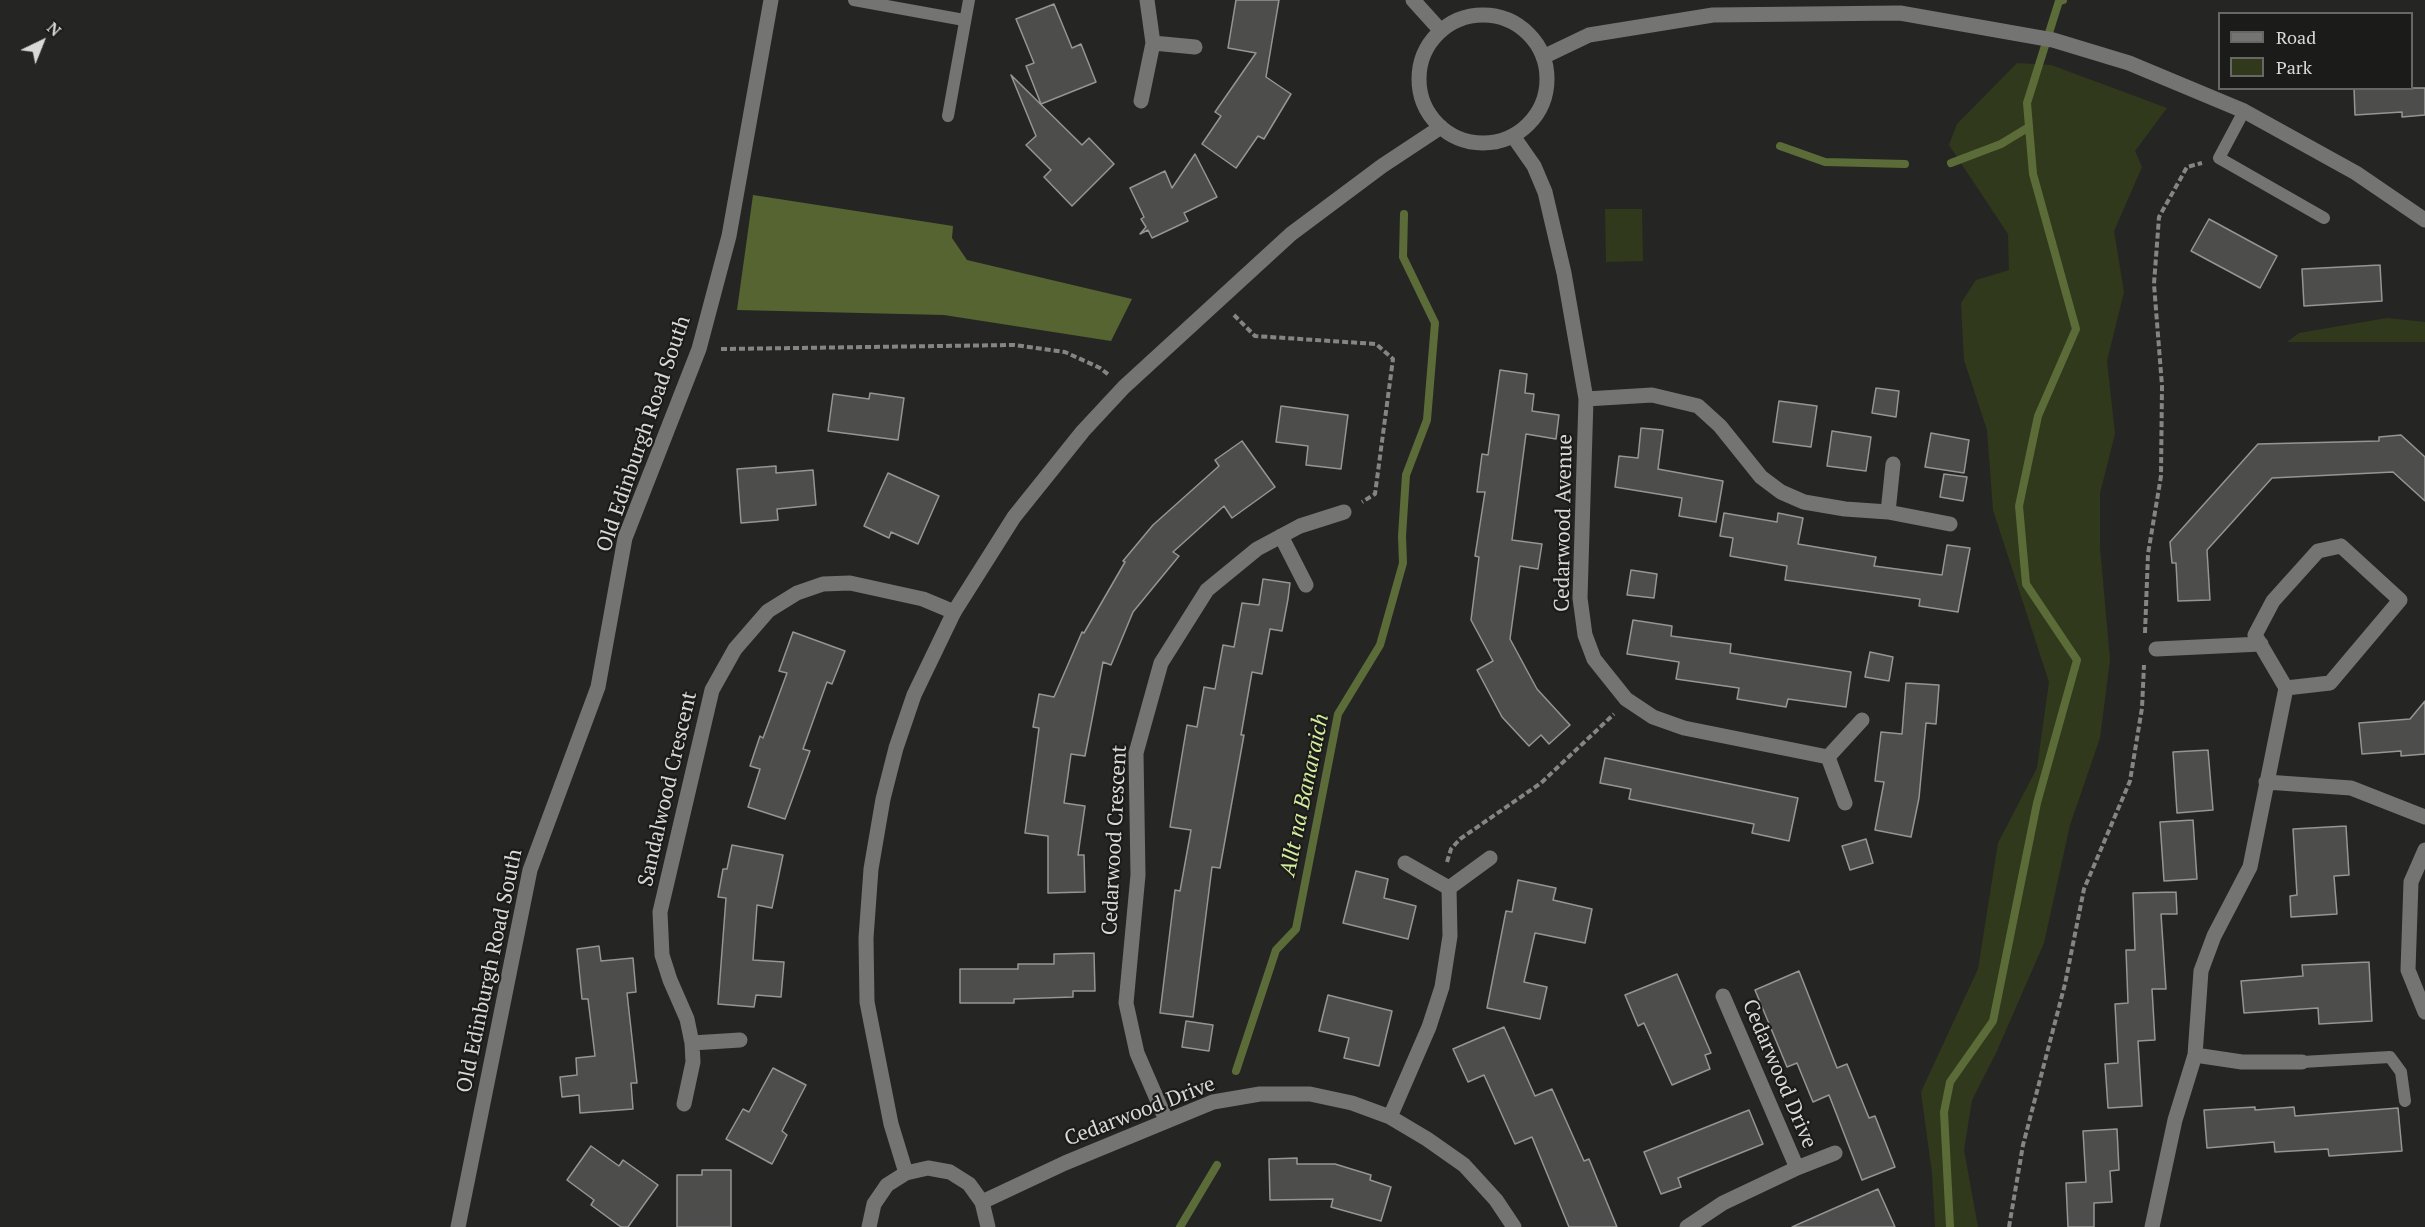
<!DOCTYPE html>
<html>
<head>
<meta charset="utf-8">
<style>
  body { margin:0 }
  #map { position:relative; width:2425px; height:1227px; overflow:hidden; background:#252623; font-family:"PT Serif",serif }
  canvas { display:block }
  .legend { position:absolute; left:2218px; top:12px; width:195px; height:78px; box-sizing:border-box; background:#1b1c1a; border:2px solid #676866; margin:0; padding:8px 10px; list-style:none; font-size:18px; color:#d9dad8 }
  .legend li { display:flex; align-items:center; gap:12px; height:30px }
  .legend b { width:30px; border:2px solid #676866 }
  .north { position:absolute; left:12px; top:12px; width:60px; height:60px; -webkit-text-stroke:4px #1b1c1a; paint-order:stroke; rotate:43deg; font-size:16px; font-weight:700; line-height:24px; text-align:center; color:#d9dad8 }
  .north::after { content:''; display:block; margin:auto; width:21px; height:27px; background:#d9dad8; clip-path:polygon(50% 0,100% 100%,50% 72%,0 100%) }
</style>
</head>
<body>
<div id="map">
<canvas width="2425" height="1227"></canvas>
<ul class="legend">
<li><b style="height:8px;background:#747572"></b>Road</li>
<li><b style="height:16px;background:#31391c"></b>Park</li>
</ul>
<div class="north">N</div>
</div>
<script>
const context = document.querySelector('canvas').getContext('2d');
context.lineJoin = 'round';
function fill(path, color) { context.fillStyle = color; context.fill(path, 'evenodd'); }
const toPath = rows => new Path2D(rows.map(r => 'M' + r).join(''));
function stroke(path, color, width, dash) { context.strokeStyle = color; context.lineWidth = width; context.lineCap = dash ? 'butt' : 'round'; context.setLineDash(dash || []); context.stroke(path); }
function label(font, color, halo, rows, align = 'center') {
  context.font = font + ' "PT Serif",serif'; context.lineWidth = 4.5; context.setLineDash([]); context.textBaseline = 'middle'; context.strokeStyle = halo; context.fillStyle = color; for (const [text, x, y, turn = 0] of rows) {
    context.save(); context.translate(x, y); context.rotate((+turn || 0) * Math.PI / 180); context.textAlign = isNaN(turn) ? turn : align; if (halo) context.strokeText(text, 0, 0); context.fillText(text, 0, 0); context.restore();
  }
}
const green = toPath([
  [2017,63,2051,65,2167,108,2135,151,2142,167,2114,231,2124,292,2107,361,2115,434,2100,493,2100,548,2110,660,2100,738,2070,825,2044,943,1996,1053,1972,1100,1964,1150,1978,1227,1935,1227,1932,1173,1921,1092,1978,969,1998,843,2037,768,2049,682,1993,510,1987,430,1964,360,1961,303,1976,280,2009,270,2008,234,1949,145,1957,124],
  [1605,209,1642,209,1643,261,1606,262],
  [2387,318,2425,322,2425,342,2287,342,2299,333]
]);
const forest = toPath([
  [753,195,953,226,952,238,967,260,1132,299,1111,341,944,315,737,310]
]);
const stream = toPath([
  [1780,146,1825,162,1905,164],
  [1951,163,2001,144,2029,127],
  [1236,1071,1276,950,1296,929,1338,714,1380,645,1403,563,1402,536,1406,475,1427,420,1435,323,1403,257,1404,214],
  [1180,1227,1217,1165],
  [1950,1227,1944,1112,1950,1082,1993,1021,2037,803,2077,660,2026,584,2019,506,2038,416,2076,329,2033,174,2027,103,2059,1,2063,0]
]);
const building = toPath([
  [1236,0,1279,0,1266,77,1291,94,1264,139,1258,136,1236,168,1202,144,1221,116,1215,112,1256,53,1228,48,1236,0],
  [1054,4,1072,48,1081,44,1096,82,1041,104,1026,66,1034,63,1016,19,1054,4],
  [1011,75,1082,145,1089,138,1114,164,1072,206,1044,177,1051,170,1026,145,1036,136,1011,75],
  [2354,88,2425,88,2425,115,2402,117,2402,112,2355,115,2354,88],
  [1195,154,1217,197,1184,213,1188,221,1152,238,1148,230,1140,234,1146,227,1141,219,1144,217,1130,188,1165,171,1172,188,1195,154],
  [2209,219,2277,256,2260,288,2191,251,2209,219],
  [2380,265,2382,301,2304,306,2302,269,2380,265],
  [1500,370,1527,374,1525,393,1534,394,1532,411,1559,415,1556,439,1526,434,1512,540,1542,544,1538,569,1520,566,1510,639,1537,689,1570,725,1549,744,1541,735,1529,746,1502,717,1477,670,1493,661,1471,620,1479,557,1475,556,1485,492,1477,492,1482,454,1488,455,1500,370],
  [1876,388,1899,391,1896,417,1872,413,1876,388],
  [870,393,904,398,898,440,828,431,833,394,869,399,870,393],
  [1779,401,1817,406,1811,447,1773,442,1779,401],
  [1281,406,1348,415,1341,469,1306,465,1308,446,1276,442,1281,406],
  [1641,428,1663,430,1658,469,1723,481,1716,522,1679,516,1682,498,1615,487,1619,456,1638,458,1641,428],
  [1832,431,1871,437,1866,471,1827,466,1832,431],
  [1931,433,1969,440,1964,473,1925,467,1931,433],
  [2401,435,2425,457,2425,501,2393,472,2272,478,2207,550,2210,600,2178,601,2176,563,2172,563,2170,542,2258,444,2379,441,2379,437,2401,435],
  [1242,441,1275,487,1232,518,1224,506,1173,552,1179,556,1133,612,1111,665,1103,662,1085,756,1071,754,1064,803,1085,806,1078,855,1084,855,1085,892,1048,893,1048,836,1025,833,1039,728,1033,727,1039,694,1054,697,1082,632,1084,633,1125,562,1123,561,1153,525,1219,466,1215,460,1242,441],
  [776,466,776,473,813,470,816,505,777,509,778,520,741,523,737,469,776,466],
  [888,473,939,496,918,544,891,532,889,538,864,526,888,473],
  [1944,474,1967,477,1963,501,1940,497,1944,474],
  [1724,513,1777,522,1778,513,1803,518,1798,544,1876,557,1874,566,1942,575,1947,545,1970,548,1958,612,1919,606,1920,599,1785,580,1787,566,1730,556,1733,538,1720,536,1724,513],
  [1631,570,1657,574,1654,598,1627,595,1631,570],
  [1263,579,1290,583,1288,599,1282,631,1270,629,1262,674,1252,672,1241,735,1244,735,1220,868,1212,867,1193,1017,1160,1013,1175,890,1180,891,1191,830,1170,827,1187,725,1197,727,1204,687,1215,689,1223,645,1234,647,1242,603,1259,605,1263,579],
  [1633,620,1672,626,1671,636,1731,644,1730,653,1851,672,1846,707,1788,699,1786,707,1737,699,1739,688,1676,679,1679,662,1627,654,1633,620],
  [793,632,845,651,832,684,827,682,803,749,810,751,785,819,748,807,760,769,750,766,760,736,763,738,787,673,779,671,793,632],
  [1870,652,1893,657,1889,681,1865,677,1870,652],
  [1906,683,1939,685,1936,724,1926,723,1919,798,1911,837,1875,830,1884,782,1875,781,1881,732,1902,734,1906,683],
  [2425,701,2425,754,2401,756,2401,751,2362,754,2359,723,2410,719,2425,701],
  [2208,750,2213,810,2177,813,2173,752,2208,750],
  [1605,758,1798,798,1789,841,1752,833,1754,824,1629,799,1631,789,1600,783,1605,758],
  [2193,820,2197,879,2164,881,2160,822,2193,820],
  [2346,826,2349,875,2334,876,2337,914,2291,917,2290,896,2297,895,2293,829,2346,826],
  [1866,839,1873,863,1850,870,1842,846,1866,839],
  [732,845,783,855,772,908,757,905,753,960,784,962,781,997,756,995,754,1007,718,1004,726,898,718,897,723,869,727,869,732,845],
  [1356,871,1388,879,1384,898,1416,906,1408,939,1343,923,1356,871],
  [1518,880,1556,888,1553,900,1592,909,1585,943,1535,933,1524,982,1547,987,1540,1019,1487,1008,1506,911,1512,912,1518,880],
  [2176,892,2177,914,2161,914,2166,989,2152,989,2155,1040,2138,1041,2142,1106,2108,1108,2105,1064,2118,1063,2115,1004,2128,1003,2126,950,2135,950,2133,893,2176,892],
  [599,946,601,961,633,958,636,992,627,993,637,1083,631,1083,633,1109,580,1113,579,1095,562,1097,560,1077,577,1075,576,1058,595,1056,588,999,582,999,577,949,599,946],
  [1094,953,1095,991,1073,991,1073,997,1014,999,1014,1003,960,1003,960,969,1018,969,1018,964,1054,964,1054,954,1094,953],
  [2369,962,2372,1021,2319,1024,2318,1008,2244,1013,2241,981,2303,976,2302,965,2369,962],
  [1799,971,1837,1068,1847,1064,1869,1118,1875,1116,1895,1167,1862,1180,1829,1095,1813,1102,1797,1063,1787,1067,1755,990,1799,971],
  [1677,974,1711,1053,1705,1055,1710,1069,1672,1085,1644,1023,1638,1026,1625,995,1677,974],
  [1328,995,1392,1011,1379,1066,1344,1058,1349,1038,1319,1031,1328,995],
  [1186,1021,1213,1025,1209,1051,1182,1047,1186,1021],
  [1504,1027,1535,1096,1552,1089,1584,1161,1589,1159,1617,1227,1569,1227,1532,1137,1515,1144,1484,1075,1468,1082,1453,1049,1504,1027],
  [773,1068,806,1085,782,1131,787,1135,772,1164,726,1139,743,1109,749,1112,773,1068],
  [2255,1107,2255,1110,2294,1107,2295,1116,2398,1108,2402,1151,2329,1156,2328,1149,2275,1152,2274,1142,2207,1148,2204,1110,2255,1107],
  [1749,1110,1763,1144,1678,1178,1681,1187,1661,1194,1644,1152,1749,1110],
  [2117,1129,2119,1170,2110,1171,2112,1202,2094,1203,2094,1227,2068,1227,2066,1183,2086,1182,2083,1131,2117,1129],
  [591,1146,619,1166,623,1160,658,1185,628,1227,621,1227,591,1205,594,1200,567,1180,591,1146],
  [1297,1158,1297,1164,1335,1164,1371,1175,1370,1180,1391,1187,1381,1221,1331,1207,1333,1199,1270,1200,1269,1159,1297,1158],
  [702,1170,731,1170,731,1227,677,1227,677,1175,702,1175,702,1170],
  [1878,1189,1895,1227,1792,1227,1878,1189]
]);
const path = toPath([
  [1234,315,1255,336,1376,344,1393,359,1375,494,1362,502],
  [721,349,1014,345,1065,352,1100,368,1109,375],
  [2145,633,2148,554,2161,476,2162,386,2154,284,2159,217,2187,167,2202,163],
  [1447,862,1451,849,1460,839,1541,783,1614,714],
  [2009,1227,2023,1145,2065,984,2084,889,2130,781,2142,708,2144,665]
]);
const service = toPath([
  [854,0,964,20],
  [2244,111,2219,158,2324,218],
  [948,116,969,0],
  [2302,1062,2390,1057,2401,1072,2405,1101]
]);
const minor = toPath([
  [1153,43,1195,47],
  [1141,101,1153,43,1147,0],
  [1513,136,1534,166,1545,192,1564,273,1586,399,1580,598,1585,635,1594,659,1626,699,1653,717,1684,728,1828,757],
  [1586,399,1652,395,1698,406,1720,426,1761,477,1781,492,1804,502,1845,509,1888,512,1950,524],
  [1888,512,1893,464],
  [1281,536,1306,585],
  [2341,546,2400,600,2330,683,2286,688,2255,635,2273,601,2318,551,2341,546],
  [2156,649,2261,644],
  [2266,782,2351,788,2425,817],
  [1845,803,1828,757,1862,720],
  [1405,863,1449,888,1490,858],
  [692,1043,740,1040],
  [2195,1055,2242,1062,2302,1062],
  [684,1104,693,1062,692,1043,687,1019,670,980,662,955,660,912,712,690,735,649,768,611,797,593,823,584,850,583,923,599,954,612],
  [1390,1117,1429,1027,1442,987,1450,936,1449,888],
  [1166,1120,1137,1053,1126,1003,1138,875,1136,753,1161,663,1207,590,1257,549,1300,526,1344,512],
  [1797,1168,1835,1153],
  [982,1202,1065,1163,1213,1102,1260,1094,1310,1094,1352,1103,1390,1117,1427,1139,1464,1165,1496,1200,1514,1227],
  [458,1227,530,870,598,687,625,538,699,349,729,236,771,0],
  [1687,1227,1723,1203,1797,1168,1723,996],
  [2152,1227,2175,1120,2195,1055,2201,971,2214,936,2250,867,2286,688]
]);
const tertiary = toPath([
  [1413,0,1441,31],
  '1419 79a64 64 0 1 1 128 0a64 64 0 1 1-128 0Z',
  [1543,57,1589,35,1713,15,1900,13,2053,40,2129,63,2244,111,2356,173,2425,220],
  [2425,850,2411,882,2408,970,2425,1012],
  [906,1173,891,1124,867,1002,866,938,871,869,883,799,896,748,914,695,954,612,1014,517,1083,431,1124,387,1291,234,1382,166,1441,127],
  [869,1227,874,1204,887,1185,906,1173,928,1168,950,1172,969,1184,982,1202,988,1227]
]);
const streetNames = [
  ["Old Edinburgh Road South",644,434,-71],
  ["Cedarwood Avenue",1564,523,-89],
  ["Sandalwood Crescent",668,789,-77],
  ["Cedarwood Crescent",1115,840,-87],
  ["Old Edinburgh Road South",490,971,-78],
  ["Cedarwood Drive",1779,1074,67],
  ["Cedarwood Drive",1140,1112,-21]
];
const waterNames = [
  ["Allt na Banaraich",1305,795,-78]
];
fill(green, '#31391c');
fill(forest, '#556431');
stroke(stream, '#5c6c39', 8);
fill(building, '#4d4e4b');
stroke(building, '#959693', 1.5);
stroke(path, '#858684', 4, [6, 3]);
stroke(service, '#747572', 12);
stroke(minor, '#747572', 15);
stroke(tertiary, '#747572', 15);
label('21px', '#d9dad8', '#1b1c1a', streetNames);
label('italic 22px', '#d4ed9e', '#1b1c1a', waterNames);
</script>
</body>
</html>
